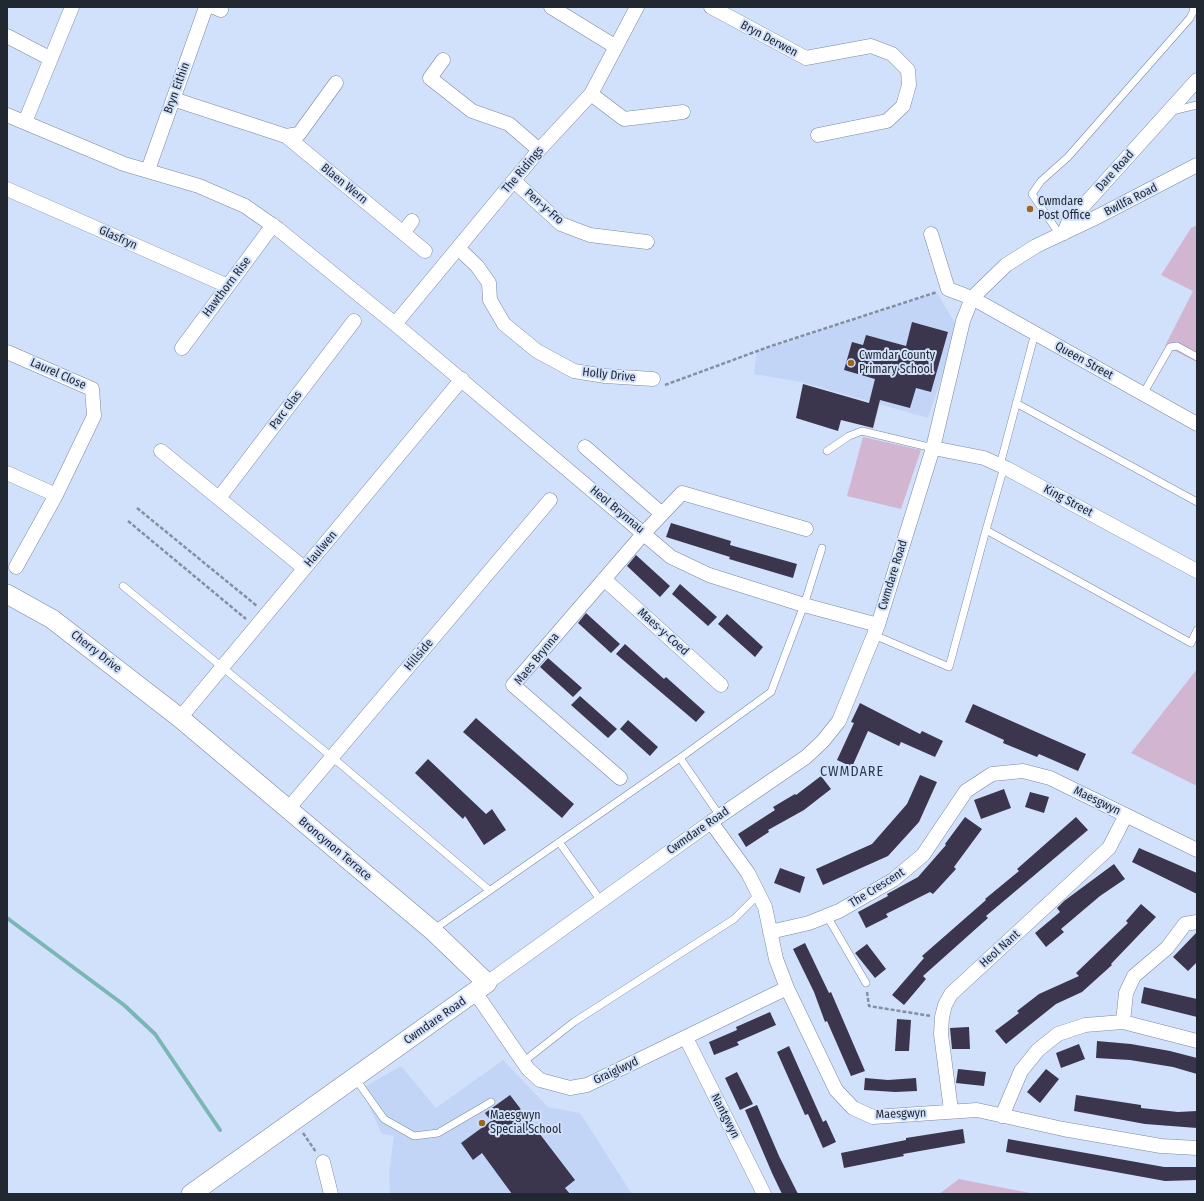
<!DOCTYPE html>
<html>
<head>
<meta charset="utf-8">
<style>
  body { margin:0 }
  #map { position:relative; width:1204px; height:1201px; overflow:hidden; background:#d2e1fb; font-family:"Fira Sans Condensed",sans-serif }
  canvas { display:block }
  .frame { position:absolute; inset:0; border:8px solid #222832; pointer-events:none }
</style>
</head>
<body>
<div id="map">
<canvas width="1204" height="1201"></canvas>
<div class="frame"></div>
</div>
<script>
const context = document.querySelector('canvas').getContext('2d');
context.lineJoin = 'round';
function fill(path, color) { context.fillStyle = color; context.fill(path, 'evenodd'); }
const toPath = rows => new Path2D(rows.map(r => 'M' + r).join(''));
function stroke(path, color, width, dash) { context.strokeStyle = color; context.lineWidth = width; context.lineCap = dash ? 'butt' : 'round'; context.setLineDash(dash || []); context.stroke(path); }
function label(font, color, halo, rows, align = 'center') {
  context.font = font + ' "Fira Sans Condensed",sans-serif'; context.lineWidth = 4; context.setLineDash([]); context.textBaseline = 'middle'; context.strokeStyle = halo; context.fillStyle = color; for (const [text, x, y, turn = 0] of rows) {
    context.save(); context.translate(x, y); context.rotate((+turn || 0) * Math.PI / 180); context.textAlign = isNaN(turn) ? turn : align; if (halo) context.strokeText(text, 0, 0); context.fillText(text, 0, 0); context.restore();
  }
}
const built = toPath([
  [937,293,958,328,928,418,801,382,754,374,757,352],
  [503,1060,548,1107,580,1113,632,1194,390,1194,389,1174,394,1136,382,1134,361,1089,401,1066,436,1108]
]);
const green = toPath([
  [1197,225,1197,362,1165,346,1193,291,1161,275,1191,228],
  [863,437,921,450,901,509,847,496],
  [1197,669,1197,786,1131,753],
  [959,1179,1035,1194,939,1194]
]);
const stream = toPath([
  [7,918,124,1005,155,1034,220,1130]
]);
const building = toPath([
  [912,322,948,332,931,392,916,388,910,408,880,400,873,428,841,420,838,431,796,418,803,384,869,403,875,379,844,370,852,342,863,345,866,335,906,346],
  [671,523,731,541,730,545,797,564,793,578,729,559,730,557,666,537],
  [636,555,670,586,660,597,627,566],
  [680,584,717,617,708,626,672,594],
  [586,613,620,644,611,653,578,623],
  [727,614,763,647,755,657,718,624],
  [625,644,664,679,666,677,705,712,696,722,616,654],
  [548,658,582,688,573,697,540,667],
  [580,696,617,729,608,738,571,705],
  [860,703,920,734,922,731,943,741,935,757,901,742,899,746,868,731,852,767,837,760,854,723,851,722],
  [973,704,1086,754,1078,771,1039,754,1037,757,1003,743,1004,740,965,722],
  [476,718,574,804,562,818,463,732],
  [628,720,658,747,650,756,620,729],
  [428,759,486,814,492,809,506,830,484,845,465,816,463,819,415,773],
  [920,775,937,782,919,822,888,856,823,885,816,869,872,844,907,804],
  [821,776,831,789,804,810,768,830,769,832,746,847,738,834,775,810,773,807,795,794,796,795],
  [1004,789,1011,808,981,819,974,800],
  [1030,792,1049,797,1044,813,1025,807],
  [965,817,982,829,954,867,956,869,933,894,930,892,886,914,888,917,866,928,858,912,888,896,887,894,918,877,946,845,945,844],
  [1076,817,1088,830,986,916,988,918,923,976,926,979,904,1005,892,995,924,958,922,956,986,900,985,899,1019,871,1017,869],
  [1139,848,1197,873,1197,894,1132,862],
  [1114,864,1125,879,1100,896,1061,929,1064,932,1046,947,1035,933,1060,912,1057,908,1064,901],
  [780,868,805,877,800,893,774,883],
  [1141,904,1156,917,1111,964,1112,965,1082,992,1056,1004,1006,1044,995,1031,1019,1013,1017,1011,1039,994,1079,976,1076,973,1128,923,1126,921],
  [1197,932,1197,962,1188,971,1173,957],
  [805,943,829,993,831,992,865,1071,851,1076,827,1021,825,1022,814,992,793,949],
  [867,944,886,969,875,978,855,953],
  [1144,987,1197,999,1197,1017,1141,1003],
  [770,1012,776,1025,737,1042,739,1045,714,1055,709,1042,737,1030,736,1027],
  [897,1019,911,1020,909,1051,895,1051],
  [969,1027,970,1049,952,1049,950,1028],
  [1097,1041,1131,1044,1170,1051,1197,1058,1197,1074,1173,1067,1130,1060,1096,1058],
  [1079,1044,1085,1059,1061,1068,1056,1053],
  [789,1046,823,1122,826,1120,836,1142,823,1148,808,1114,805,1115,777,1052],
  [958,1069,986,1072,984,1086,956,1083],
  [1046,1069,1059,1079,1040,1103,1027,1092],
  [737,1072,753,1104,740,1110,725,1078],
  [865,1078,888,1080,916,1078,917,1091,895,1092,864,1090],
  [510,1095,575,1180,565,1188,570,1194,512,1194,482,1153,473,1160,461,1143,491,1121,485,1113],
  [1076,1095,1141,1105,1141,1108,1178,1112,1197,1111,1197,1128,1145,1124,1074,1111],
  [757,1105,779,1156,798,1194,782,1194,772,1173,745,1110],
  [963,1129,965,1143,903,1154,904,1156,844,1168,841,1153,906,1140,906,1138],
  [1008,1139,1164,1167,1197,1167,1197,1180,1165,1181,1006,1152]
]);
const path = toPath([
  [665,385,771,346,937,292],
  [137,508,257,606],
  [128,521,246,619],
  [867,992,869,1006,931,1016],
  [303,1133,316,1152]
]);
const lane = toPath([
  [1172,111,1197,105],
  [1060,235,1032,194,1041,181,1068,157,1190,18,1194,10,1193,7],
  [1143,394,1170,347,1177,346,1197,357],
  [1016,403,1197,502],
  [827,451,849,436,862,431,933,448],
  [1000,465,1035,333],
  [1004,467,986,530,1191,643,1197,630],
  [123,586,332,757,489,890],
  [874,635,949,667,986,530],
  [680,758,720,816],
  [559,842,601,901],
  [827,916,866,983],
  [433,930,680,758,771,692,804,605,822,548],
  [523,1062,574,1022,734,919,759,894],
  [355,1078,384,1119,414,1136,438,1133,491,1102]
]);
const street = toPath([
  [214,7,221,10],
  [551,7,616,47],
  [711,7,806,58,871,46,892,54,908,70,909,85,903,106,887,121,818,135],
  [7,36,51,59],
  [443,60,430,78,472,111,509,124,539,150],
  [591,94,624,119,683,112],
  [173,99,286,136,299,134,336,83],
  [7,115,124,164,199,186,245,206,278,229,395,324,671,557,709,575,804,605,878,625],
  [25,122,72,7],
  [286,136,425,251],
  [148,170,206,7],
  [514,181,561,224,590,235,647,242],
  [7,189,228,286],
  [403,233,412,221],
  [1064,233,1068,223,1197,80],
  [931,234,948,289,972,298,1197,424],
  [458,248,477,266,489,283,490,300,504,324,537,351,574,371,605,376,653,379],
  [395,324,539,150,591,94,637,7],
  [182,348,273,225],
  [7,352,92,389,94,416,56,495,16,567],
  [585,447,662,514],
  [933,448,984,458,1006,468,1197,571],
  [161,451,304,568],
  [7,473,56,495],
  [219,498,354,321],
  [604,579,721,685],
  [180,718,462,379],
  [620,778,513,685,644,533,682,493,806,529],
  [288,809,550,500],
  [711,822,748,873,765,907,776,959,787,988,836,1090,853,1108,873,1117,977,1110,1063,1129,1161,1146,1197,1148],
  [770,932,809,923,839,911,893,880,923,855,966,791,992,774,1023,771,1050,778,1197,850],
  [487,983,711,822,806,757,823,741,839,721,878,625,933,448,963,321,972,298,1006,265,1036,246,1093,219,1197,165],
  [475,992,528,1069,540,1080,570,1088,587,1085,787,988],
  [1123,1022,1126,993,1134,976,1167,948,1185,924,1197,922],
  [686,1038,764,1194],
  [951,1110,941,1034,942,1017,945,1005,951,994,1109,848,1126,815],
  [1002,1116,1021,1071,1038,1050,1058,1034,1085,1025,1123,1022,1197,1041],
  [323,1162,331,1194]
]);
const secondary = toPath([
  [7,594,52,619,180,718,433,931,487,983,191,1194]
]);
const markers = [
  [1030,209,4,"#9d6422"],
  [851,363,4,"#9d6422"],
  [482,1123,4,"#9d6422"]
];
const streetNames = [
  ["Bryn Derwen",769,39,28],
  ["Bryn Eithin",177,88,-70],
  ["The Ridings",523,170,-50],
  ["Dare Road",1115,171,-48],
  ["Blaen Wern",344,184,39],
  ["Bwllfa Road",1131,200,-27],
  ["Pen-y-Fro",544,207,41],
  ["Glasfryn",118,238,24],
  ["Hawthorn Rise",227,287,-53],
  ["Queen Street",1084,361,29],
  ["Laurel Close",58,374,24],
  ["Holly Drive",609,375,6],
  ["Parc Glas",286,410,-53],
  ["King Street",1068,501,28],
  ["Heol Brynnau",617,510,40],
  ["Haulwen",321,549,-50],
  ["Cwmdare Road",893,575,-73],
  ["Maes-y-Coed",663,632,42],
  ["Cherry Drive",96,652,38],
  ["Hillside",419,655,-50],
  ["Maes Brynna",537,659,-51],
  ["Maesgwyn",1097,801,26],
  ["Cwmdare Road",698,831,-35],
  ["Broncynon Terrace",335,849,40],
  ["The Crescent",877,888,-32],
  ["Heol Nant",1000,949,-42],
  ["Cwmdare Road",435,1021,-35],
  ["Graiglwyd",616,1071,-25],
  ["Maesgwyn",901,1114,-2],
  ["Nantgwyn",725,1116,63]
];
const poiNames = [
  ["Cwmdare",1038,202],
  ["Post Office",1038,216],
  ["Cwmdar County",859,356],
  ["Primary School",859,370],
  ["Maesgwyn",490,1116],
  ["Special School",490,1130]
];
const quarterNames = [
  ["CWMDARE",852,772]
];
fill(built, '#c3d5f6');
fill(green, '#d2b6d1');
stroke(stream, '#7ab6b6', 4);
fill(building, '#3b364d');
stroke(lane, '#7a88a0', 8);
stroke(street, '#7a88a0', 15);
stroke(secondary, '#7a88a0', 20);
stroke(path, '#848fa1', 2.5, [4, 2]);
stroke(lane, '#fff', 7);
stroke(street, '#fff', 14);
stroke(secondary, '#fff', 19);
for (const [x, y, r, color] of markers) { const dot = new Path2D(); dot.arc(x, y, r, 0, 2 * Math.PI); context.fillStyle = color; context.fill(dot); stroke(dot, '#d2e1fb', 1.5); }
label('12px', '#222832', '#d2e1fb', streetNames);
label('12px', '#222832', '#d2e1fb', poiNames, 'left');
context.letterSpacing = '1px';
label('14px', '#2d394e', '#d2e1fb', quarterNames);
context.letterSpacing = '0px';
</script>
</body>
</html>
